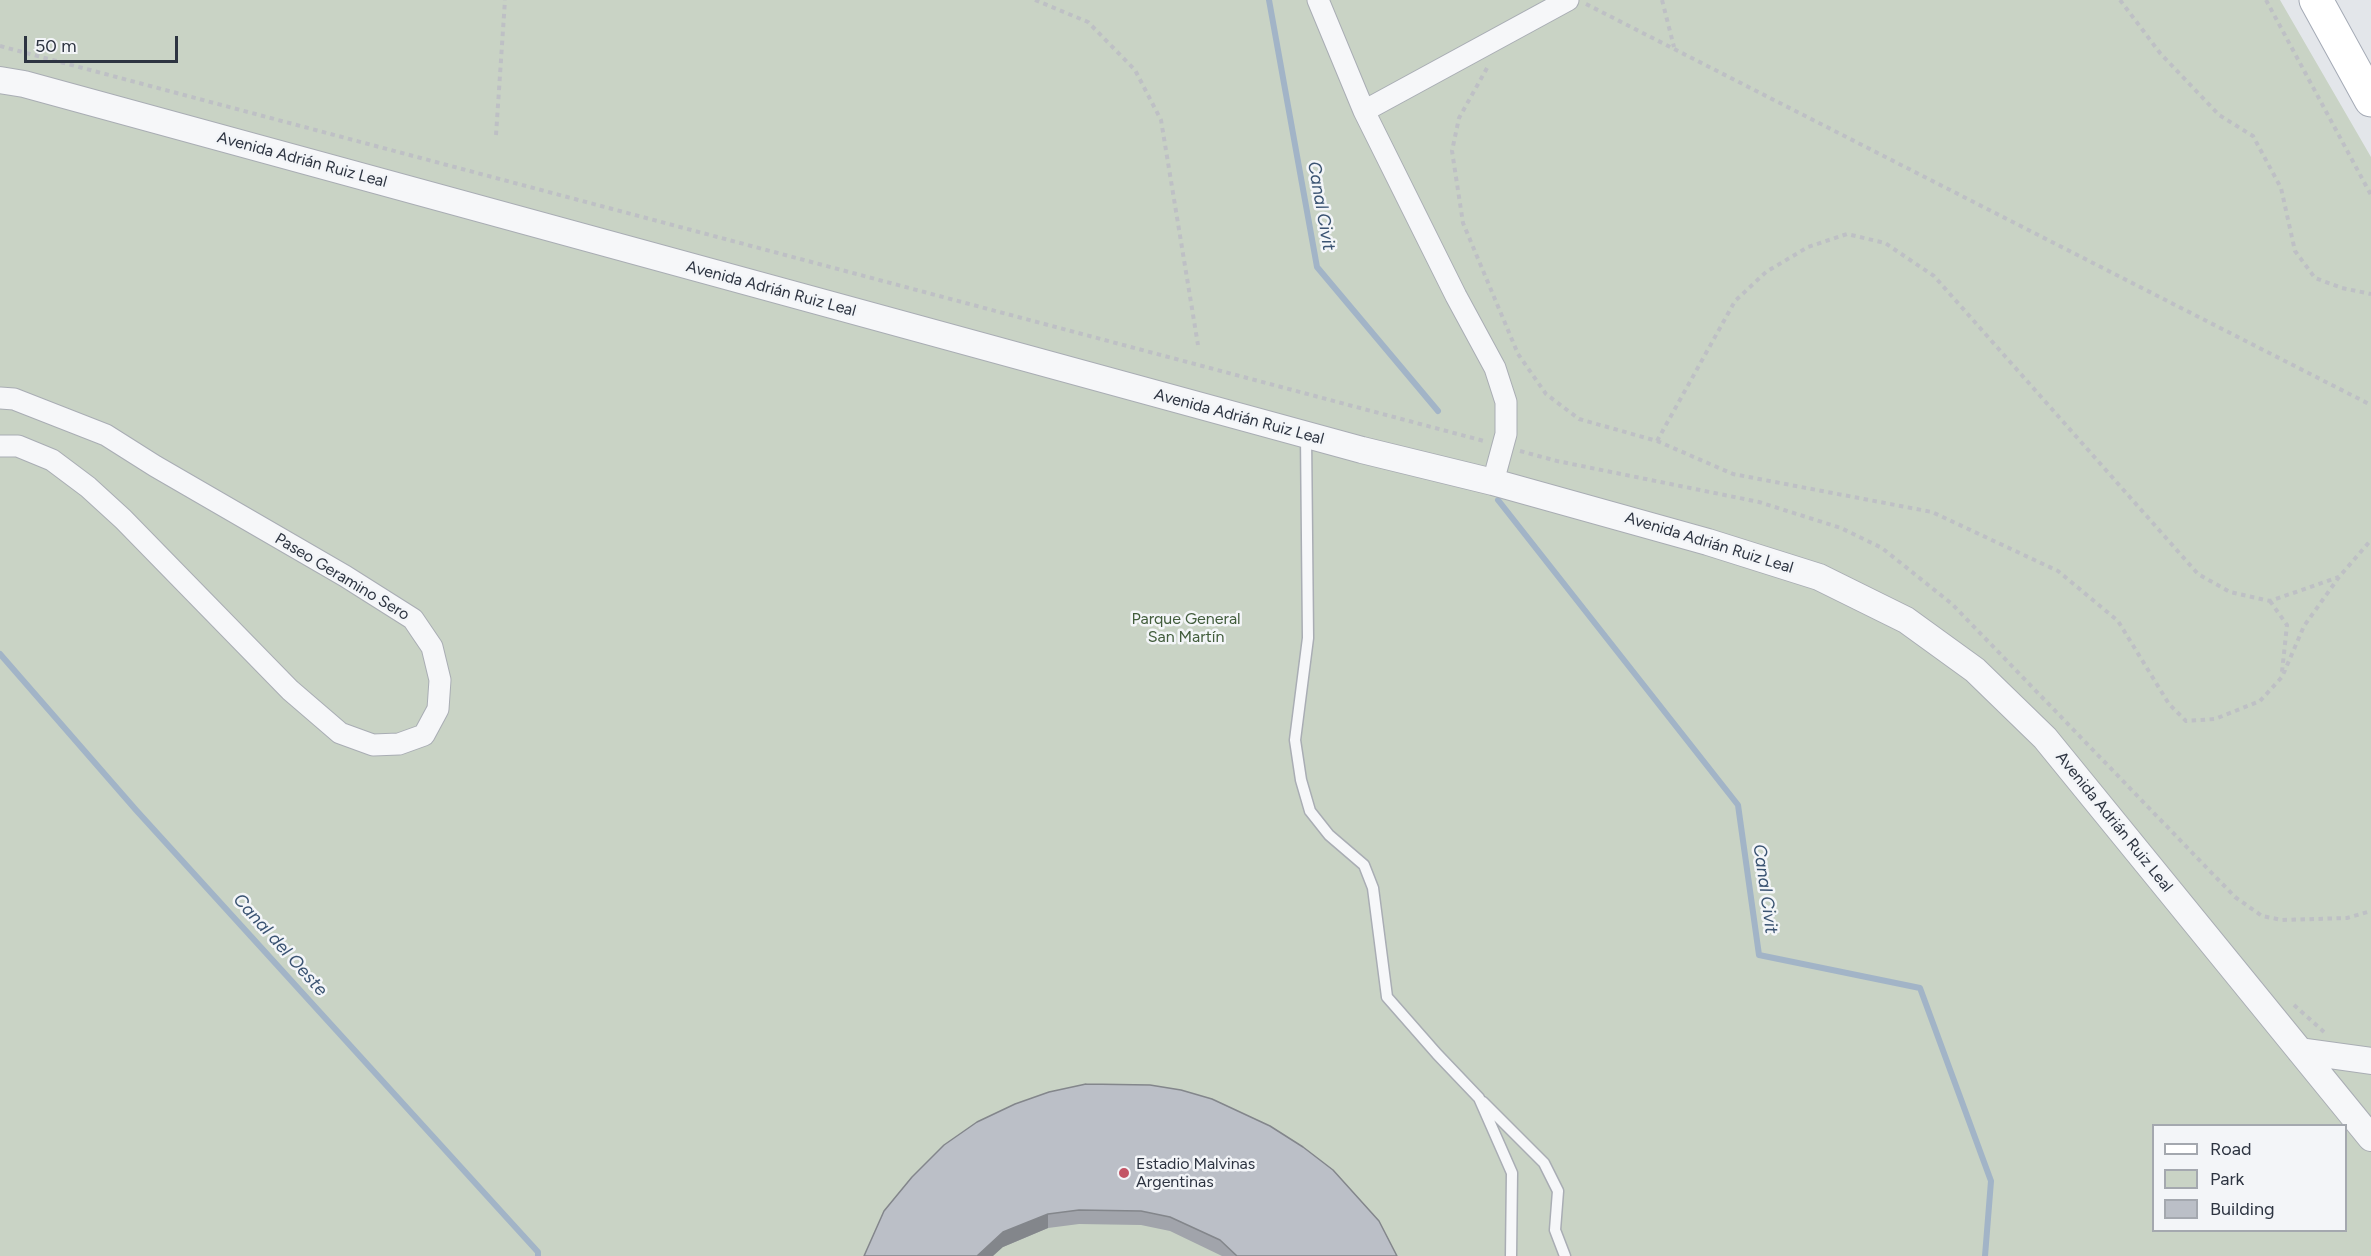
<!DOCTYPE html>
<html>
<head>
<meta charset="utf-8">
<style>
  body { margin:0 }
  #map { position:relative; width:2371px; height:1256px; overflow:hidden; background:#e3e6ea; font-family:Figtree,sans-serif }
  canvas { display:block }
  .legend { position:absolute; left:2152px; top:1124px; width:195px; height:108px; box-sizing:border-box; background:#f3f5f8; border:2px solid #a4a8af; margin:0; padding:8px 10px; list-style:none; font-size:18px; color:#2d3441 }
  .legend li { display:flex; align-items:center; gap:12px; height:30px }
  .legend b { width:30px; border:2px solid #a4a8af }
  .scale { position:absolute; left:24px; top:36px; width:154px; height:27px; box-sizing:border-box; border:3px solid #2d3441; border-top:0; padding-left:8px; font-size:18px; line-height:21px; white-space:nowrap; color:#2d3441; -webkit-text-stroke:4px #f3f5f8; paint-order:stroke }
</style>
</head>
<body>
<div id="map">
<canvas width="2371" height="1256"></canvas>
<ul class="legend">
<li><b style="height:8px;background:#fff"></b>Road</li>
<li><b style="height:16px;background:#c9d3c5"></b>Park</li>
<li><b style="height:16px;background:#bbbfc7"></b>Building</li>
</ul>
<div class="scale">50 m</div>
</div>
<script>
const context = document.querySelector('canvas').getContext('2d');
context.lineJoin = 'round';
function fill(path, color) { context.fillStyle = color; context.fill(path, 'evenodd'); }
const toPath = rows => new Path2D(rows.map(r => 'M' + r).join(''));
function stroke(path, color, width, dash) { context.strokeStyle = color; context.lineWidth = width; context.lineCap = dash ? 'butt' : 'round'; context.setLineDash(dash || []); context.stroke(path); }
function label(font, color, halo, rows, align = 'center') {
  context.font = font + ' Figtree,sans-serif'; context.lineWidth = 5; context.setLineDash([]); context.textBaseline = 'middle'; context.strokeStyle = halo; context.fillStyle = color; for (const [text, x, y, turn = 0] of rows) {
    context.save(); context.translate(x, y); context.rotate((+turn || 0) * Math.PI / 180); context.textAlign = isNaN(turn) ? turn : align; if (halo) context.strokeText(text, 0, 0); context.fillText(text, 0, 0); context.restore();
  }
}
const green = toPath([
  [0,0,2280,0,2371,157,2371,1256,0,1256],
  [2154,1126,2346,1126,2346,1230,2154,1230]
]);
const stream = toPath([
  [1269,0,1317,267,1438,411],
  [1498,500,1738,805,1759,955,1920,988,1991,1181,1985,1256],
  [0,654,136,810,538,1252,538,1256]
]);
const path = toPath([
  [1035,0,1088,22,1135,70,1161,120,1198,345],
  [1662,0,1674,47],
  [2120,0,2160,53,2219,115,2253,136,2281,188,2295,251,2315,278,2342,288,2371,294],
  [2266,0,2371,195],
  [1586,4,2371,405],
  [0,46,1484,441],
  [1487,68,1459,118,1452,151,1463,223,1518,354,1546,394,1579,419,1657,441,1733,474,1932,512,2058,571,2118,621,2169,704,2186,721,2215,719,2260,701,2282,677,2304,626,2339,577,2371,540],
  [496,135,505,0],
  [1657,441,1735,301,1766,272,1808,247,1847,234,1885,243,1934,276,2198,574,2230,592,2270,601,2339,577],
  [1520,451,1557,461,1759,502,1841,528,1882,548,1952,604,2235,897,2262,916,2282,920,2347,918,2371,911],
  [2270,601,2287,625,2282,672],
  [2294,1005,2324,1032]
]);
const service = toPath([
  [1306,435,1308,638,1295,740,1301,780,1310,811,1329,835,1364,865,1373,888,1387,997,1437,1054,1479,1098,1512,1173,1511,1256],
  [1483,1102,1544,1163,1558,1191,1555,1230,1565,1256]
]);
const minor = toPath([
  [1318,0,1364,111,1456,296,1495,368,1506,402,1506,434,1493,482],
  [1364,111,1568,0],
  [0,398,14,399,106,435,155,466,345,576,413,619,432,647,440,680,438,709,424,735,399,744,373,745,340,733,290,690,123,519,88,487,52,460,18,446,0,446]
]);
const tertiary = toPath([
  [0,80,24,84,1362,450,1493,482,1708,542,1819,577,1906,620,1975,670,2045,738,2371,1138],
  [2300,1051,2371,1061]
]);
const primary = toPath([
  [2316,0,2371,100]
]);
const wall = toPath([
  [944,1145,1397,1256,1222,1256,1170,1231,1141,1225,1079,1224,1048,1228,1003,1247]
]);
const shadedWall = toPath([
  [1048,1214,1048,1228,1003,1247,993,1256,977,1256,1003,1232]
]);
const building = toPath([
  [1086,1084,1150,1085,1181,1090,1212,1099,1270,1126,1303,1147,1333,1170,1379,1221,1397,1256,1237,1256,1220,1240,1170,1217,1141,1211,1079,1210,1048,1214,1003,1232,977,1256,864,1256,884,1211,912,1177,944,1145,977,1122,1015,1104,1049,1092,1086,1084]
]);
const markers = [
  [1124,1173,6,"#c35465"]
];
const streetNames = [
  ["Avenida Adrián Ruiz Leal",302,160,15],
  ["Avenida Adrián Ruiz Leal",771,289,15],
  ["Avenida Adrián Ruiz Leal",1239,417,15],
  ["Avenida Adrián Ruiz Leal",1709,543,17],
  ["Paseo Geramino Sero",342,577,31],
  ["Avenida Adrián Ruiz Leal",2114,822,51]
];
const parkNames = [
  ["Parque General",1186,619],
  ["San Martín",1186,637]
];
const poiNames = [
  ["Estadio Malvinas",1136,1164],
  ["Argentinas",1136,1182]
];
const waterNames = [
  ["Canal Civit",1321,206,80],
  ["Canal Civit",1765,889,82],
  ["Canal del Oeste",280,945,48]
];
fill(green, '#c9d3c5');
stroke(stream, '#a2b4c7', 6);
stroke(service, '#a9adb4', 13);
stroke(minor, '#a9adb4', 23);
stroke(tertiary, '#a9adb4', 28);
stroke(primary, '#a4aab5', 35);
stroke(path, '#bec0c5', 4, [4.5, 4.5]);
stroke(service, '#f6f7f9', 10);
stroke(minor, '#f6f7f9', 21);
stroke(tertiary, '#f6f7f9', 26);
stroke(primary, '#fff', 33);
fill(wall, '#a1a4ab');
fill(shadedWall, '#83868b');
fill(building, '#bbbfc7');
stroke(building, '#83868b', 1.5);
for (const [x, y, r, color] of markers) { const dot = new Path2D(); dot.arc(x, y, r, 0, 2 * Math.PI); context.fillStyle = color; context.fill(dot); stroke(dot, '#f3f5f8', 2); }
label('16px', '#2d3441', '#f3f5f8', streetNames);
label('16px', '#415c3b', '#f3f5f8', parkNames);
label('16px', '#2d3441', '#f3f5f8', poiNames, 'left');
label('italic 18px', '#3a5372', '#f3f5f8', waterNames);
</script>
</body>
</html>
